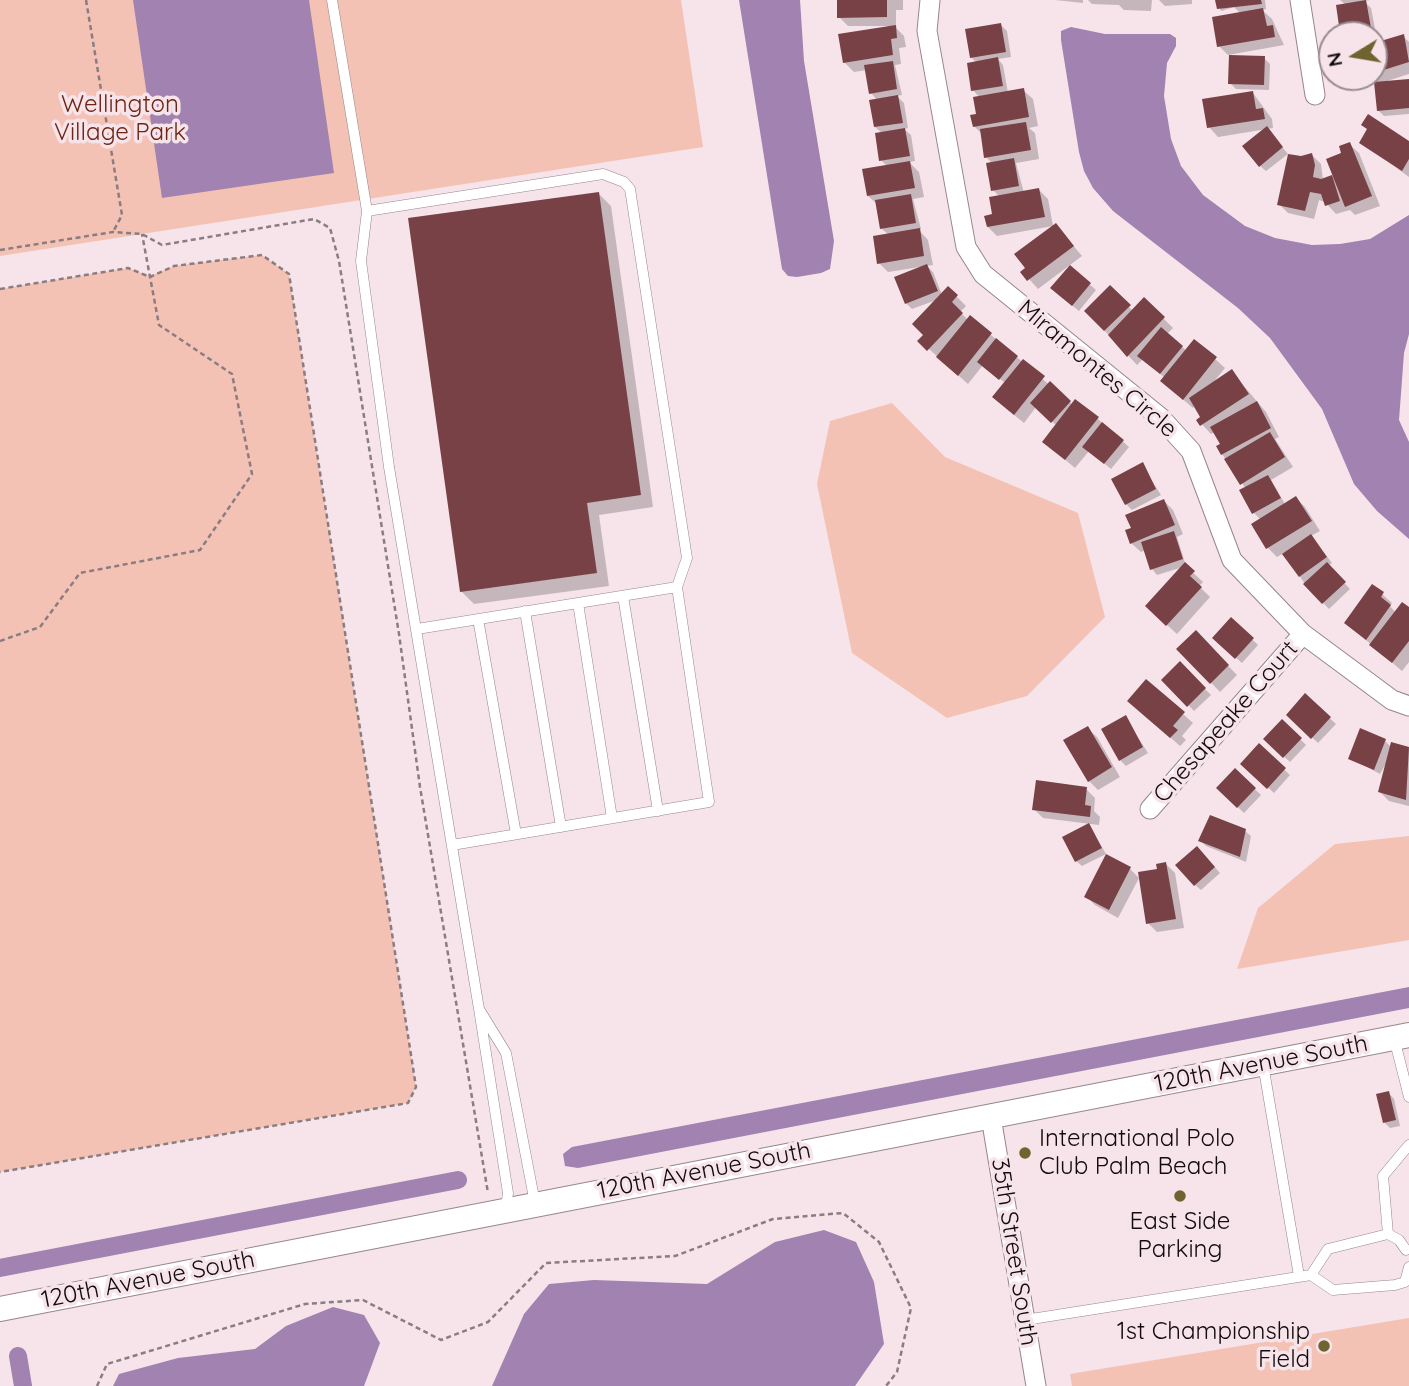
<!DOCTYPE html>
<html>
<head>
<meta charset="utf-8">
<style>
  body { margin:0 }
  #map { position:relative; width:1409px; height:1386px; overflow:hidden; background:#f6e4ea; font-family:Quicksand,sans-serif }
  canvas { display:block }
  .north { position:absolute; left:1318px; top:21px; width:70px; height:70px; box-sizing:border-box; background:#f6e4ea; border:2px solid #9a8d92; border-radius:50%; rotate:259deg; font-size:19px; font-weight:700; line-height:28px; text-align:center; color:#110b0d }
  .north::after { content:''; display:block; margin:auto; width:24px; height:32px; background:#6f6330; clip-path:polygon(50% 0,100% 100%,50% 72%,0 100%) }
</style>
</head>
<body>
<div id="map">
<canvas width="1409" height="1386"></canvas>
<div class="north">N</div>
</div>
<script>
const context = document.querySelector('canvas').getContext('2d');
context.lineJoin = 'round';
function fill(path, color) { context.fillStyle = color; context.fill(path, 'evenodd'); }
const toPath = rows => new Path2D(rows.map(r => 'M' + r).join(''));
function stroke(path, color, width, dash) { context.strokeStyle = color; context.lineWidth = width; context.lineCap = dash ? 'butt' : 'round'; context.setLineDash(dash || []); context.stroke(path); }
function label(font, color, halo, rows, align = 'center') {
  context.font = font + ' Quicksand,sans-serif'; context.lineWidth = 7; context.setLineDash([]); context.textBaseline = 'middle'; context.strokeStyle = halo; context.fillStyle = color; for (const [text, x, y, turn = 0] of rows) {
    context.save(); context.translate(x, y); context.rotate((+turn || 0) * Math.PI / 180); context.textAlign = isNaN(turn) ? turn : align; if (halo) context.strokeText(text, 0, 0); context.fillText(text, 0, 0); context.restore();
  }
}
const green = toPath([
  [0,0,681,0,703,147,0,256],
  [262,255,289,274,416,1087,408,1103,0,1172,0,289,128,268,150,276,174,266],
  [892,403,945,457,1078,513,1105,617,1027,696,947,718,852,653,817,484,830,421],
  [1409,836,1409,940,1237,969,1258,908,1335,844],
  [1409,1318,1409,1386,1072,1386,1070,1374]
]);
const water = toPath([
  [133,0,309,0,334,173,162,198],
  [739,0,800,0,804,61,834,241,830,269,821,273,797,277,788,276,782,269],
  [1071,27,1105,34,1170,34,1176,38,1176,46,1167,63,1164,96,1171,139,1181,166,1203,195,1245,226,1275,238,1312,245,1340,244,1370,239,1409,215,1409,334,1404,353,1399,420,1409,442,1409,539,1377,511,1354,484,1322,409,1270,338,1238,308,1113,211,1093,188,1084,171,1079,152,1061,40,1061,31],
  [1409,987,1409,1008,578,1168,565,1166,563,1154,572,1147],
  [824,1230,856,1242,874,1282,884,1344,855,1386,492,1386,524,1314,549,1284,594,1280,707,1284,775,1242],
  [333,1307,364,1315,380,1343,364,1386,113,1386,119,1374,178,1358,255,1349,286,1326]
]);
const shadow = toPath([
  [839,0,903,0,903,10,896,10,896,28,904,36,906,47,899,48,901,64,895,65,902,95,897,96,904,103,908,128,904,129,911,135,915,161,909,162,919,172,924,197,913,199,921,229,918,229,928,240,933,265,927,266,933,272,942,295,948,288,966,306,960,312,968,320,970,318,991,335,1073,405,1097,418,1129,447,1111,469,1089,451,1075,468,1044,442,1057,426,1036,407,1024,423,1003,406,1005,383,983,365,968,384,920,341,925,335,939,299,912,309,906,303,920,267,888,272,879,263,889,235,882,229,878,205,868,196,887,166,881,160,882,133,875,127,877,100,871,93,867,70,854,72,844,62,888,26,848,26,839,17],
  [1055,0,1083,0,1083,3],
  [1088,0,1152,0,1151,11,1124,10,1119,5,1092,4],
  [1159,0,1192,0,1192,4,1165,6],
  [1217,0,1265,0,1266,9,1262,10,1272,19,1284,45,1228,55,1219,46,1241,14,1234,7,1221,11],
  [1340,0,1370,0,1364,1,1371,8,1376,34,1345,35,1342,33,1346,5],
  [1001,25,1007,31,1011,57,998,59,1003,65,1008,93,1023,90,1033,99,1038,126,1029,128,1035,133,1039,159,1016,163,1024,193,1039,190,1048,199,1053,226,997,236,988,227,1000,197,993,190,993,164,986,157,982,134,974,126,980,98,973,90,977,63,971,57],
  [1403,36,1409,42,1409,74,1387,81,1409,81,1409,114,1384,116,1378,110,1376,82,1371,77,1374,77,1374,45],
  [1264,58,1270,64,1269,90,1236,89,1230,83],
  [1253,93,1272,119,1273,128,1267,129,1288,154,1266,171,1260,166,1267,129,1218,137,1209,127],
  [1369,131,1409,143,1409,177,1361,142],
  [1349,144,1359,153,1380,206,1355,215,1350,210,1336,214,1325,202,1319,200,1314,219,1288,213,1279,204,1301,158,1312,155,1321,164,1323,180,1334,176],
  [599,194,611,206,653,507,599,515,609,586,474,604,461,591],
  [1056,225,1082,256,1038,289,1023,272],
  [1070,267,1096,290,1079,311,1058,294],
  [1110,287,1133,311,1144,299,1173,328,1167,334,1187,351,1195,341,1225,368,1212,384,1232,372,1266,412,1279,437,1275,439,1293,467,1271,480,1285,504,1296,498,1305,507,1320,531,1311,536,1332,563,1328,566,1350,589,1329,609,1305,584,1284,553,1277,557,1268,548,1253,525,1261,520,1254,513,1246,489,1222,454,1222,445,1215,432,1211,434,1198,420,1203,417,1195,405,1193,408,1172,390,1165,378,1143,359,1137,365,1086,311],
  [1142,465,1161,495,1132,510,1126,504],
  [1164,501,1173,510,1183,534,1177,537,1186,566,1203,582,1199,586,1210,597,1177,634,1156,615,1183,567,1157,575,1152,569,1146,550,1141,552,1131,543,1133,529],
  [1373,586,1392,603,1390,606,1396,613,1409,610,1409,662,1402,671,1346,623],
  [1231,619,1258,645,1242,663,1214,638],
  [1196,633,1237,675,1220,692,1179,649],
  [1180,664,1211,695,1194,711,1164,680],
  [1146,681,1193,723,1182,736,1186,740,1180,746,1139,710],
  [1305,695,1336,724,1318,743,1288,715],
  [1125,718,1148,753,1126,766,1120,760],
  [1282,721,1306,745,1290,762,1265,739],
  [1087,728,1097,737,1120,777,1098,790,1089,781],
  [1385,741,1391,747,1392,744,1409,749,1409,806,1389,801,1380,792,1388,760,1380,774,1350,758],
  [1259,746,1290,775,1274,793,1242,764],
  [1235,770,1261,795,1244,813,1218,788],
  [1086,789,1095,798,1094,811,1100,817,1099,825,1043,818,1034,809],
  [1089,825,1106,854,1082,866,1076,861],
  [1245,831,1251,836,1246,862,1206,846,1200,840],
  [1203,854,1220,873,1201,890,1195,885],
  [1166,864,1175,873,1184,928,1157,932,1148,923,1159,871],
  [1130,869,1139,878,1118,918,1095,905,1086,896],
  [1389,1093,1394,1099,1400,1126,1390,1128,1384,1122]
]);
const canal = toPath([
  [0,1268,458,1180],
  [18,1356,23,1386]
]);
const building = toPath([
  [837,0,887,0,887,17,837,18],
  [1215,0,1261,0,1262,4,1217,9],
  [1366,0,1371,28,1340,33,1336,5],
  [1263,8,1267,26,1273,25,1275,37,1217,47,1212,17],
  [1001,23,1006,52,970,58,965,29],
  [896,25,897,38,891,39,893,55,843,63,838,34],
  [1404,34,1409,62,1374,73,1374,43],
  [1229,55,1265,56,1264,85,1228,84],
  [998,57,1003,86,971,91,967,63],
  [893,61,897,89,869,94,864,65],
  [1409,79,1409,108,1377,111,1374,82],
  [1024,88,1029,117,973,127,970,115,976,114,973,97],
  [1253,91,1256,109,1263,108,1265,119,1207,128,1202,99],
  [898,95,903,123,874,127,869,100],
  [1368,114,1409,141,1409,159,1402,171,1359,143,1367,129,1361,125],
  [1026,122,1031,150,984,158,980,129],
  [1267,126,1283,147,1259,167,1242,146],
  [905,128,910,156,879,161,875,133],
  [1350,142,1372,196,1345,207,1326,159,1341,153,1339,146],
  [1312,153,1315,165,1313,177,1321,179,1332,175,1340,201,1325,206,1321,194,1310,192,1305,211,1277,205,1288,154,1301,156],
  [1014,158,1019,186,991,191,986,163],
  [910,161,915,188,867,196,862,169],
  [1039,188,1045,217,987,227,984,216,992,214,989,197],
  [599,192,641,495,587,503,597,573,460,592,408,218],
  [911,194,916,223,880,229,875,200],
  [1056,223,1074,246,1027,281,1020,272,1025,268,1014,254],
  [920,228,924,256,877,264,873,236],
  [927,264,938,291,905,304,894,277],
  [1070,265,1091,283,1072,306,1050,288],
  [1110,285,1131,305,1104,331,1084,311],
  [948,286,958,295,952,302,963,313,927,351,917,341,923,335,912,324],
  [1144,297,1165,317,1127,357,1108,335],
  [970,315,992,333,958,376,936,357],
  [1161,327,1183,346,1160,374,1137,356],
  [996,338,1018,356,999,380,977,362],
  [1194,339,1217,357,1183,400,1160,381],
  [1023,359,1045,376,1014,415,992,397],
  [1232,369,1249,394,1200,426,1196,420,1200,417,1189,398],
  [1050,381,1071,401,1051,423,1030,403],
  [1075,399,1099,417,1065,460,1042,442],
  [1257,401,1271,428,1221,455,1216,446,1220,444,1210,427],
  [1102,422,1124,440,1104,464,1082,447],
  [1270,432,1285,457,1240,485,1224,459],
  [1143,462,1156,489,1125,505,1111,479],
  [1268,475,1281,498,1252,514,1239,490],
  [1296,496,1312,521,1266,549,1251,524],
  [1164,499,1175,525,1130,544,1125,530,1131,528,1125,515],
  [1174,531,1183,559,1150,570,1141,542],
  [1311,534,1327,557,1299,577,1282,554],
  [1185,562,1195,571,1190,576,1202,587,1166,626,1145,606],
  [1327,562,1346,582,1322,604,1303,584],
  [1372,584,1384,592,1381,597,1391,605,1366,640,1344,623],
  [1402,602,1409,607,1409,641,1392,663,1369,645],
  [1231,617,1254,638,1235,659,1212,638],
  [1196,630,1229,665,1210,684,1176,649],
  [1180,661,1206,688,1187,707,1161,680],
  [1146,679,1185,712,1173,726,1178,730,1170,738,1127,701],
  [1305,693,1331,717,1311,739,1286,715],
  [1126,715,1143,747,1119,761,1101,729],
  [1282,719,1302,738,1283,758,1263,739],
  [1088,726,1112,767,1088,782,1063,740],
  [1360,728,1386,739,1374,770,1348,759],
  [1391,742,1409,747,1406,800,1378,792],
  [1259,743,1286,768,1267,789,1240,764],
  [1235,768,1256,788,1237,808,1216,788],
  [1036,780,1087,787,1085,805,1091,806,1090,817,1032,810],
  [1210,815,1246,829,1240,857,1198,841],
  [1089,823,1102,848,1075,862,1062,837],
  [1197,846,1215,867,1194,886,1175,865],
  [1106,854,1131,867,1109,910,1084,897],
  [1166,862,1176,919,1146,924,1138,872,1157,869,1156,864],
  [1389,1091,1396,1120,1383,1123,1376,1094]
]);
const path = toPath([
  [86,0,122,215,113,232],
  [0,250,113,232,142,234,162,245,314,219,330,228,339,261,399,634,420,787,488,1193],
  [0,289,128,268,150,277,174,266,262,255,289,274,416,1087,408,1103,0,1172],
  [0,641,40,627,80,573,200,550,252,474,232,374,159,325,142,234],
  [97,1386,107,1364,305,1304,363,1300,441,1340,488,1322,546,1263,675,1256,773,1219,843,1213,879,1242,911,1308,897,1372,886,1386]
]);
const service = toPath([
  [332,0,367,211,361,261,389,467,479,1009],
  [367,211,603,174,624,182,630,189,687,558,677,587,417,629],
  [623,596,658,811],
  [578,603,612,818],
  [525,611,561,827],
  [478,619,516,834],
  [452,845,709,802,677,587],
  [1394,1038,1409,1097],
  [1263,1064,1299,1276],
  [506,1208,508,1193,479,1009,506,1053,535,1203],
  [1388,1234,1383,1176,1409,1145],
  [1311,1275,1328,1249,1388,1234,1399,1240,1406,1250],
  [1025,1320,1311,1275,1333,1290,1395,1285,1405,1282,1409,1267]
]);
const minor = toPath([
  [930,0,927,31,966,247,983,274,1161,418,1191,451,1232,560,1303,634,1392,700,1409,706],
  [1300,0,1315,95],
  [1150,809,1303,634],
  [991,1117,1036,1386]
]);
const tertiary = toPath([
  [0,1309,1409,1035]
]);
const markers = [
  [1025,1153,7,"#6f6330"],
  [1180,1196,7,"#6f6330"],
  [1324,1346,7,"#6f6330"]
];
const parkNames = [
  ["Wellington",120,105],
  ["Village Park",120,133]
];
const streetNames = [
  ["Miramontes Circle",1097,369,40],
  ["Chesapeake Court",1226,722,-49],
  ["120th Avenue South",1261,1064,-11],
  ["120th Avenue South",704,1171,-11],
  ["35th Street South",1014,1252,81],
  ["120th Avenue South",148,1280,-11]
];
const poiNames = [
  ["International Polo",1039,1139],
  ["Club Palm Beach",1039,1167],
  ["East Side",1180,1222,"center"],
  ["Parking",1180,1250,"center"],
  ["1st Championship",1310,1332,"right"],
  ["Field",1310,1360,"right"]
];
fill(green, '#f4c2b4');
fill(water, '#a182b0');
fill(shadow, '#0003');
stroke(canal, '#a182b0', 18);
fill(building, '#774146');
stroke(service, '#96868c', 11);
stroke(minor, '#96868c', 21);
stroke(tertiary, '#96868c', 26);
stroke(path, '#8a7d81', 2.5, [5, 3.5]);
stroke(service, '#fff', 10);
stroke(minor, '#fff', 19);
stroke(tertiary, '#fff', 24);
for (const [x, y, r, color] of markers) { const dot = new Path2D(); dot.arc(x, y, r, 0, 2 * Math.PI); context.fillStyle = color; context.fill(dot); stroke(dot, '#f6e4ea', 2.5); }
label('24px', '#6d2614', '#f6e4ea', parkNames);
label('24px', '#110b0d', '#f6e4ea', streetNames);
label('24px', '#110b0d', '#f6e4ea', poiNames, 'left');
</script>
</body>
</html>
